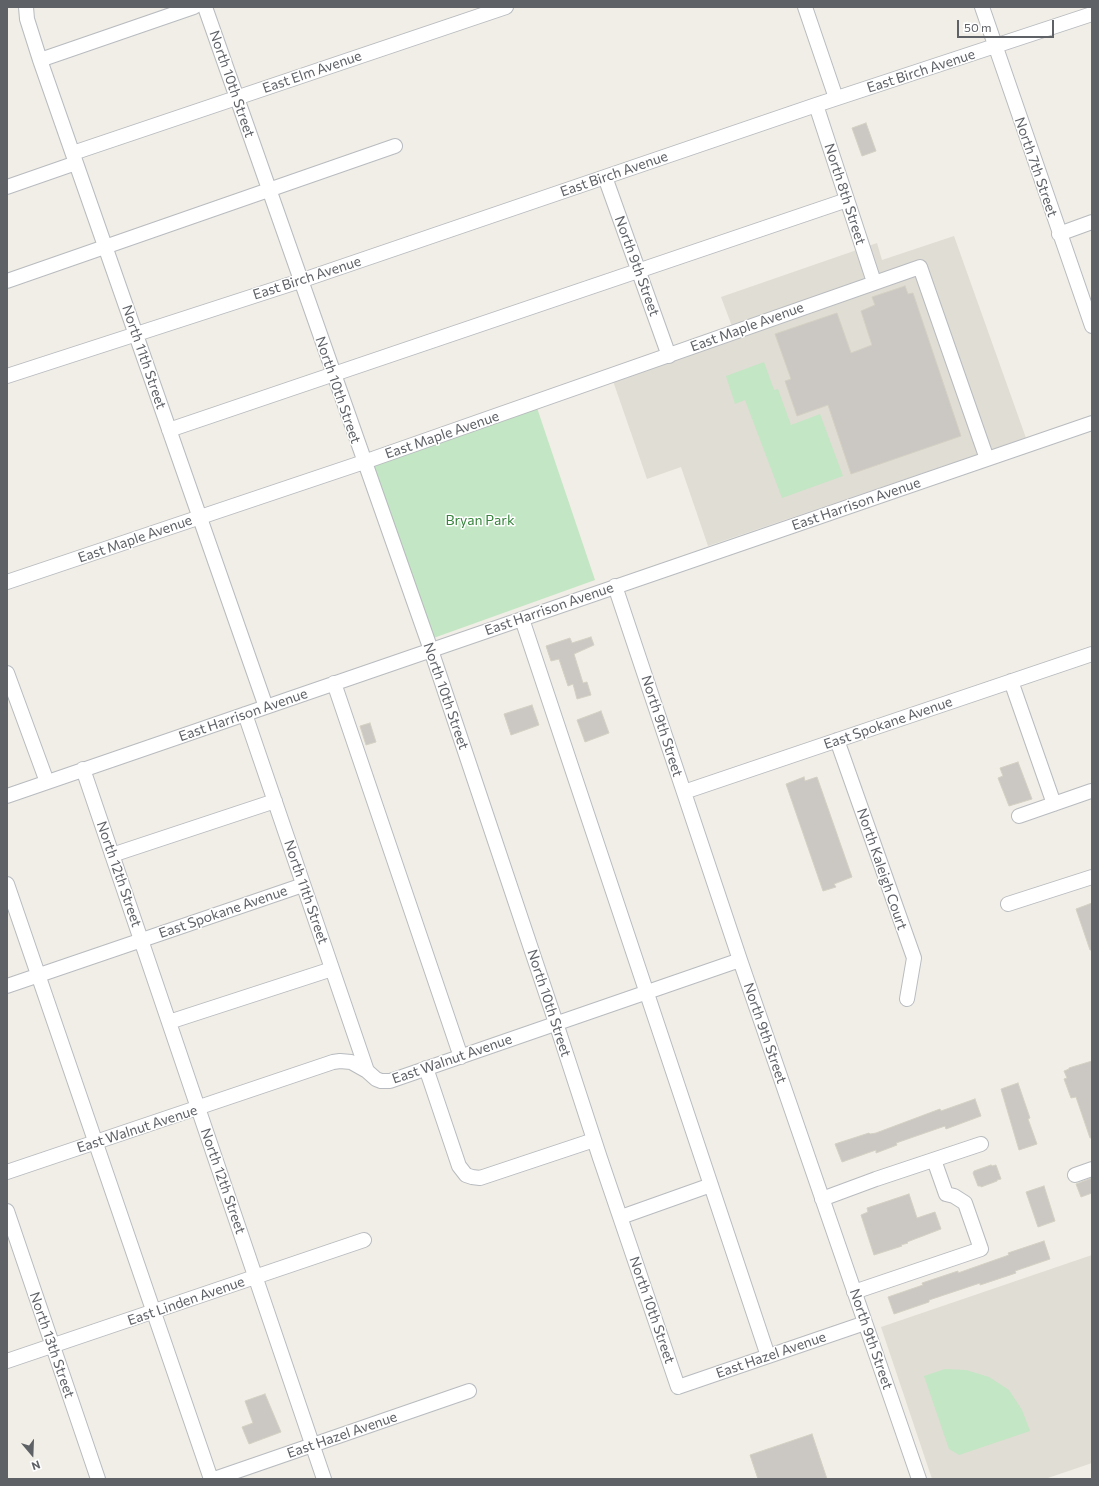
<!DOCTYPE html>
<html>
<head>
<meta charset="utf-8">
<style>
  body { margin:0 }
  #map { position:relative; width:1099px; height:1486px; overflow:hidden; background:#f0eee6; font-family:Commissioner,sans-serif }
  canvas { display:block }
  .frame { position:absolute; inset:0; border:8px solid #5e6166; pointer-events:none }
  .north { position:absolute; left:12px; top:1434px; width:40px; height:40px; -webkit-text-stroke:3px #fff; paint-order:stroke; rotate:161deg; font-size:11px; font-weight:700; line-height:16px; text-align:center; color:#5e6166 }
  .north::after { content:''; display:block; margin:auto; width:14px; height:18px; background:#5e6166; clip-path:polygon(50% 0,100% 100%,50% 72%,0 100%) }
  .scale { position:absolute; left:957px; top:20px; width:97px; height:18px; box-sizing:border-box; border:2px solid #5e6166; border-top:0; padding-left:5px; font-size:12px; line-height:14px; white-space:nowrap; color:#5e6166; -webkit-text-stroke:3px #fff; paint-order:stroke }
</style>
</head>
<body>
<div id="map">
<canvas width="1099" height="1486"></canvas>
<div class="frame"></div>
<div class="north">N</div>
<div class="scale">50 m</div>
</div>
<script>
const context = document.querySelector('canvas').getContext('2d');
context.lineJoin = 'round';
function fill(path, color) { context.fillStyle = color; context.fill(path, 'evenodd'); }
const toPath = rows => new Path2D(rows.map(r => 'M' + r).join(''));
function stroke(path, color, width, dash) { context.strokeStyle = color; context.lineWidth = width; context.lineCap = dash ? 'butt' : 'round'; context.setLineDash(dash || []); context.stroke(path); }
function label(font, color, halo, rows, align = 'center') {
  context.font = font + ' Commissioner,sans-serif'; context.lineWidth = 3; context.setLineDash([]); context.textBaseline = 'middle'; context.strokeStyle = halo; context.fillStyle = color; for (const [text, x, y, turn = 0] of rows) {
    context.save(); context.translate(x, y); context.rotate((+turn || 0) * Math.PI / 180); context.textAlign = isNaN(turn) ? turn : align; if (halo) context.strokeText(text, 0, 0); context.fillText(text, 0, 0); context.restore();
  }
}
const education = toPath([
  [954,236,1026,438,708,546,681,467,647,479,613,381,736,337,721,297,877,243,882,260],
  [1092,1255,1092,1463,1045,1479,932,1479,881,1327]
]);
const green = toPath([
  [764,362,774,390,778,389,791,425,820,414,843,476,782,498,745,400,735,404,726,376],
  [535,402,595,580,428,640,364,462],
  [945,1369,966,1370,989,1377,1009,1390,1022,1410,1030,1431,959,1455,949,1449,924,1376]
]);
const building = toPath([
  [866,123,876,151,862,156,852,128,866,123],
  [905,286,908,294,913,293,961,436,851,474,828,405,797,416,785,381,791,379,775,334,837,313,851,353,872,345,861,311,875,305,872,297,905,286],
  [591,637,594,645,574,654,583,683,587,682,591,695,577,699,573,684,568,686,559,659,551,661,546,646,570,638,572,643,591,637],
  [532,705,539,725,511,735,504,714,532,705],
  [601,711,609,733,585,742,577,720,601,711],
  [370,723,376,742,366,745,360,726,370,723],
  [1018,762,1032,799,1009,806,998,778,1003,776,1000,768,1018,762],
  [804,777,805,781,817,777,852,877,834,884,836,887,823,891,786,784,804,777],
  [1092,903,1092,950,1090,950,1076,909,1092,903],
  [1092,1061,1092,1138,1090,1138,1076,1097,1071,1098,1064,1079,1067,1078,1064,1071,1069,1069,1069,1068,1092,1061],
  [1018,1083,1030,1118,1028,1119,1037,1144,1019,1150,1001,1089,1018,1083],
  [975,1099,981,1116,946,1129,945,1126,896,1143,897,1145,876,1153,876,1150,842,1162,835,1144,869,1133,870,1134,876,1133,940,1109,941,1111,975,1099],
  [991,1165,992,1166,996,1165,1001,1179,997,1180,997,1181,981,1187,981,1186,978,1186,973,1173,974,1171,991,1165],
  [1092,1178,1092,1193,1081,1197,1076,1184,1092,1178],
  [1044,1186,1055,1221,1038,1227,1026,1192,1044,1186],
  [909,1194,917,1218,935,1212,941,1229,907,1242,908,1243,901,1245,902,1246,874,1255,861,1215,868,1212,867,1208,909,1194],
  [1044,1241,1050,1259,1015,1271,1016,1273,980,1285,980,1283,929,1300,929,1302,894,1314,888,1297,923,1285,922,1283,958,1271,958,1273,1009,1255,1008,1253,1044,1241],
  [265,1394,281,1432,249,1444,242,1427,253,1423,245,1401,265,1394],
  [812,1434,827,1479,758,1479,750,1455,812,1434]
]);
const minor = toPath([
  [26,7,27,19,40,60,266,707],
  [205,7,431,650,556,1023,600,1158,678,1387,865,1323],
  [805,7,836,98],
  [982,7,1092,326],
  [40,60,194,7],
  [816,105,874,282],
  [73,153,506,7],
  [605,177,669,356],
  [7,187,76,163],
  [1059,234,1092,222],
  [7,281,395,146],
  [7,376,300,281,816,105,1092,14],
  [169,430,847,200],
  [7,582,364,462,920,267,987,459],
  [615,586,740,960,919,1479],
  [522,619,768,1356],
  [7,673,47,782],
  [1011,681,1054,804],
  [334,683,461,1057],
  [245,714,367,1071],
  [837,740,914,958,907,999],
  [83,769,324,1479],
  [684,792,1092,654],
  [7,796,1092,423],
  [1019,816,1091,791],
  [112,855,275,801],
  [7,884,211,1479],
  [1008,904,1092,877],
  [7,986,303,885],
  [169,1022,332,969],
  [426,1068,459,1166,466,1175,472,1177,480,1178,594,1140],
  [7,1172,333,1062,340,1061,351,1062,367,1071,376,1079,381,1081,390,1081,740,960],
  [1075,1175,1092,1169],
  [822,1199,876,1179,981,1144],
  [7,1211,98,1479],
  [621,1217,711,1185],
  [854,1292,981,1249,965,1203,954,1196,946,1194,934,1160],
  [7,1361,364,1240],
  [214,1479,469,1391]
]);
const streetNames = [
  ["East Birch Avenue",921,71,-18],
  ["East Elm Avenue",312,72,-19],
  ["North 10th Street",232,84,71],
  ["North 7th Street",1036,167,71],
  ["East Birch Avenue",614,174,-19],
  ["North 8th Street",845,194,72],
  ["North 9th Street",637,266,70],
  ["East Birch Avenue",307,278,-18],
  ["East Maple Avenue",747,327,-20],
  ["North 11th Street",144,357,71],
  ["North 10th Street",338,390,71],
  ["East Maple Avenue",442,435,-19],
  ["East Harrison Avenue",856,504,-19],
  ["East Maple Avenue",135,539,-19],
  ["East Harrison Avenue",549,609,-19],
  ["North 10th Street",446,696,71],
  ["East Harrison Avenue",243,715,-19],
  ["East Spokane Avenue",888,723,-19],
  ["North 9th Street",662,726,72],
  ["North Kaleigh Court",882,869,71],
  ["North 12th Street",119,874,71],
  ["North 11th Street",306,892,71],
  ["East Spokane Avenue",223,912,-19],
  ["North 10th Street",549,1003,72],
  ["North 9th Street",765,1033,71],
  ["East Walnut Avenue",452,1059,-19],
  ["East Walnut Avenue",137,1129,-18],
  ["North 12th Street",223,1181,71],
  ["East Linden Avenue",186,1301,-19],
  ["North 10th Street",652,1310,71],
  ["North 9th Street",871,1339,71],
  ["North 13th Street",52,1345,71],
  ["East Hazel Avenue",771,1355,-19],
  ["East Hazel Avenue",342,1435,-19]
];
const parkNames = [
  ["Bryan Park",480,520]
];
fill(education, '#e0ddd4');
fill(green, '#c3e6c4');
fill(building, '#cbc8c3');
stroke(building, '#d4d0c4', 1);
stroke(minor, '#b8bbbf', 16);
stroke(minor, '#fff', 14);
label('14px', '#5e6166', '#fff', streetNames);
label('14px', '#36843c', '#fff', parkNames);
</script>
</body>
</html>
